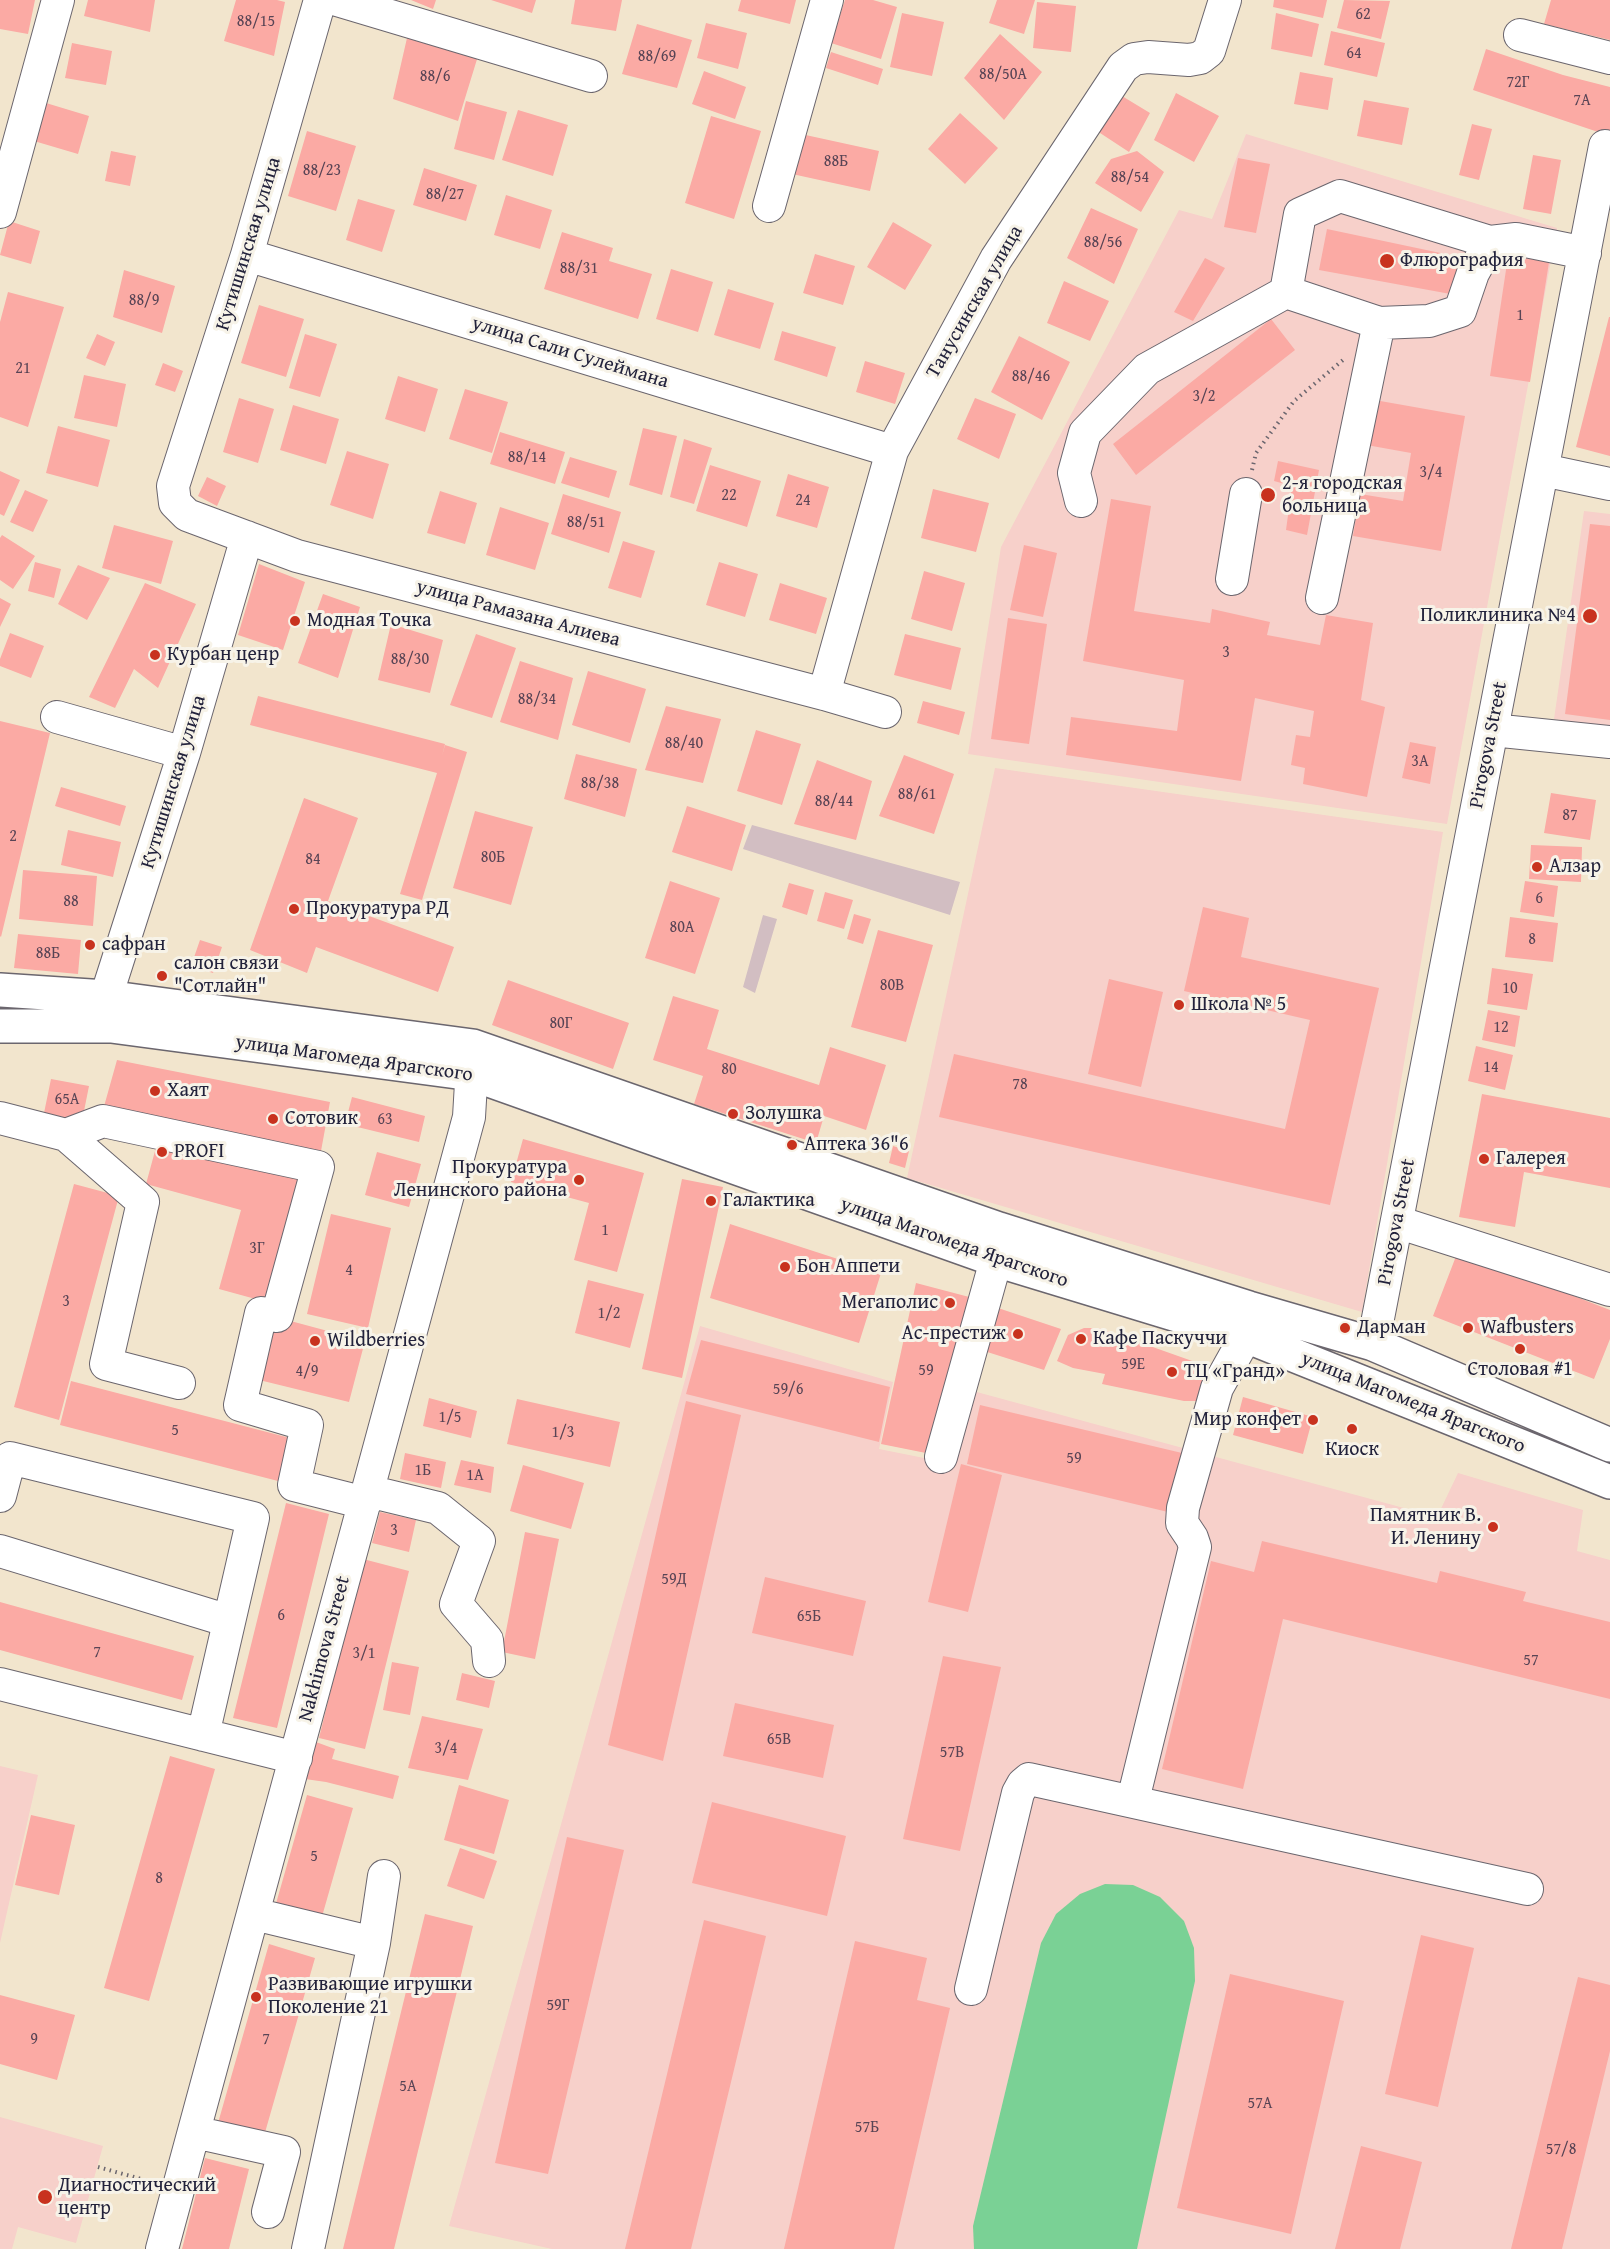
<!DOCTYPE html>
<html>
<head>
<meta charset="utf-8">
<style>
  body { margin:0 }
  canvas { display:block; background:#f2e5cd }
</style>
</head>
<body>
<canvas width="1610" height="2249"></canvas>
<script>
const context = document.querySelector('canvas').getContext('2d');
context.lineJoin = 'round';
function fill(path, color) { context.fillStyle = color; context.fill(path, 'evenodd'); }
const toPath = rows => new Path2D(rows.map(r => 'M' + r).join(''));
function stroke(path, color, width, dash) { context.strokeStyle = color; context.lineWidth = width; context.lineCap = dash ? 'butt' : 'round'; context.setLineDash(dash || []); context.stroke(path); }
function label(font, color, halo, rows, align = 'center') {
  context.font = font + ' "Gentium Book Plus",serif'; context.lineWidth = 6; context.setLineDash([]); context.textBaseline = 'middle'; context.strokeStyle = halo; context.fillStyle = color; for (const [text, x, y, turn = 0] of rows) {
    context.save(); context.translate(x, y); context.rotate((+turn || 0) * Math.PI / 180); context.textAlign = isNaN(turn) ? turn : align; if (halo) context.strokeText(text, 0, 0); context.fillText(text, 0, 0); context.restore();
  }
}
const built = toPath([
  [1246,134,1557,228,1447,824,968,754,1001,547,1179,210,1212,219],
  [1584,511,1610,514,1610,727,1554,719],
  [995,768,1443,832,1362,1312,907,1178],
  [700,1326,893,1382,879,1449,944,1462,962,1388,1437,1517,1458,1473,1583,1510,1577,1551,1610,1560,1610,2249,552,2249,449,2226],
  [0,1766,38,1775,0,1943],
  [0,2117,103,2146,76,2243,18,2227,12,2249,0,2249]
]);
const industrial = toPath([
  [752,825,960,882,950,915,743,849],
  [763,915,777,919,755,993,743,987]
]);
const green = toPath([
  [1105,1884,1133,1885,1160,1897,1184,1921,1194,1948,1195,1981,1137,2249,974,2249,973,2226,1041,1943,1056,1914,1080,1894]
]);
const building = toPath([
  [0,0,35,0,28,34,0,29],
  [88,0,155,0,150,32,84,16],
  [236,0,277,0,285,2,274,56,224,41],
  [411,0,436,0,433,9],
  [491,0,536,0,532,13],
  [575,0,622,0,616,31,571,24],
  [741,0,796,0,790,24,738,11],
  [845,0,873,0,897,7,881,59,831,43],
  [997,0,1035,0,1024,34,989,23],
  [1274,0,1327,0,1323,18,1273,7],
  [1344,0,1390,1,1381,39,1337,28],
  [1551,0,1610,0,1610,40,1544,24],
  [1037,2,1076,6,1071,52,1033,48],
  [902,13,944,22,932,76,890,67],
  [1276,13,1319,24,1312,57,1271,49],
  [706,23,747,33,738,69,697,58],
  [637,24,692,40,677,88,622,74],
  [1331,31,1385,43,1377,77,1324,65],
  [1000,34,1042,72,1004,120,964,78],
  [407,38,478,56,458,121,393,99],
  [72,43,112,51,106,85,65,78],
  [1486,49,1563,75,1610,87,1610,136,1473,90],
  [831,52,883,69,878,85,826,68],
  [704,71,746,87,735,119,692,104],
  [1300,72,1333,78,1328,110,1294,104],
  [1117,93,1150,113,1129,152,1097,131],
  [1176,93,1219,116,1194,162,1154,140],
  [1364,100,1409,108,1402,145,1357,136],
  [466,101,507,112,494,160,454,149],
  [46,103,89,116,78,154,34,141],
  [518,110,568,125,553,176,502,160],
  [960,113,998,148,965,184,928,149],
  [711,116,761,131,734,219,685,203],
  [1472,124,1492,129,1479,180,1459,175],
  [307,131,356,146,336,211,288,196],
  [801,134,879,151,870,191,792,174],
  [111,151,136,156,130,186,105,181],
  [1137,151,1164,172,1141,212,1095,183,1111,159],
  [1533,155,1561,160,1551,214,1523,209],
  [1238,158,1270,164,1256,233,1224,227],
  [424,168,477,185,466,221,413,205],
  [506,195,552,210,540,249,494,235],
  [358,199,395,210,382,252,346,240],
  [1091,208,1138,229,1114,284,1067,258],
  [9,221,40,231,31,264,0,255],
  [893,222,932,245,905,290,867,267],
  [1327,229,1464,258,1456,295,1319,270],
  [562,232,613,248,609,261,652,274,638,319,544,289],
  [1509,250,1550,256,1530,382,1490,376],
  [815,254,855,266,843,305,803,293],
  [1205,258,1225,268,1193,321,1174,312],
  [671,269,713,282,698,332,656,319],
  [124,270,175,286,162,333,113,317],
  [1064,281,1109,301,1090,341,1047,323],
  [728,289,774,303,760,349,714,335],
  [8,292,64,307,28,427,0,417,0,322],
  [259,305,304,319,286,377,241,363],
  [1609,317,1610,317,1610,456,1576,447],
  [1271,319,1295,350,1136,475,1113,444],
  [782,331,836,347,827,377,774,360],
  [97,334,115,342,105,366,86,358],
  [305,334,337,344,320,397,289,388],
  [1019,336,1070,362,1042,420,991,392],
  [865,361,905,373,895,404,856,392],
  [163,363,183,371,175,392,155,385],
  [84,375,126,384,117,427,74,418],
  [398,376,438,389,425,432,385,419],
  [465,389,508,402,492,453,449,439],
  [239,398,274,409,258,463,223,452],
  [975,398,1016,414,999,459,957,439],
  [1369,399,1465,416,1441,551,1353,536,1360,494,1403,501,1411,453,1361,444],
  [293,405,339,419,326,464,280,450],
  [58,426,110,440,98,487,46,473],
  [643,428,677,436,662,495,629,485],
  [500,432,565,452,555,484,490,464],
  [684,439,712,448,694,504,670,497],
  [347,451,389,464,373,519,330,505],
  [570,457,617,471,609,498,561,483],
  [1278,461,1319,470,1307,535,1286,530,1292,486,1274,481],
  [710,465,761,481,747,527,696,511],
  [0,471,20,480,4,516,0,514],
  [788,474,829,487,817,528,776,516],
  [207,477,226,486,217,506,198,496],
  [933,489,989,503,976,552,921,538],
  [25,490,48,500,33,532,10,522],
  [440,491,477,503,465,544,427,533],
  [563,494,621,512,609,553,551,534],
  [1111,499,1151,506,1134,611,1210,623,1212,609,1270,622,1267,635,1320,645,1326,615,1373,623,1361,700,1385,707,1367,797,1303,784,1305,768,1291,765,1296,735,1310,737,1314,711,1255,698,1241,781,1066,755,1071,717,1177,731,1184,680,1083,661],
  [500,507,549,523,535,570,486,555],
  [1590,524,1610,526,1610,720,1565,714],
  [114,525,173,541,161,584,102,568],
  [2,535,35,556,13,589,0,580,0,538],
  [623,541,655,551,641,598,608,588],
  [1024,545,1057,553,1043,617,1010,610],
  [35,562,61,569,54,598,28,591],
  [719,562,758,574,745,617,706,605],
  [259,564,305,582,283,650,238,635],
  [78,565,110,578,87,620,58,604],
  [924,571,965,583,952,631,911,619],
  [145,583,196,604,158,688,134,669,115,708,89,697],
  [780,583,827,598,816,634,769,620],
  [323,594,360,607,338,678,298,663],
  [0,598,11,604,0,627],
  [1008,618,1047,624,1029,744,991,739],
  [391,624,443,640,430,693,378,680],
  [10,633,44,646,31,678,0,666,0,659],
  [476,634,516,648,492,718,450,705],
  [905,634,961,648,951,690,894,675],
  [520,661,573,678,558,740,500,722],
  [588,671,646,689,630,743,572,725],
  [258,696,445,744,442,756,445,745,467,752,422,900,400,894,437,773,250,725],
  [923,701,965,712,959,735,917,723],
  [666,706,721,719,703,783,645,770],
  [0,721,50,733,1,937,0,936],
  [756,730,801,744,782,805,737,791],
  [1410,742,1436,747,1430,784,1402,778],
  [576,754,637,769,625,817,564,799],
  [904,755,954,774,934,834,879,816],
  [817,760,872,781,856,840,794,824],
  [61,787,126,806,120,826,55,806],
  [1551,793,1596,800,1590,840,1544,833],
  [304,798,358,818,328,901,454,947,438,992,316,947,307,973,250,950],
  [687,806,746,825,732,871,672,852],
  [475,811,533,827,511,905,453,888],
  [68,830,121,842,113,877,61,865],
  [1531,845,1582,847,1581,882,1529,879],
  [23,870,97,876,93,926,19,919],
  [670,881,720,898,695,974,645,958],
  [1525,881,1558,886,1554,917,1520,912],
  [789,883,814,890,807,915,782,907],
  [825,892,853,900,844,929,817,921],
  [1203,907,1249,918,1241,957,1379,988,1330,1205,939,1117,954,1054,1285,1129,1310,1020,1184,991],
  [854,914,871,919,863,944,847,939],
  [1510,917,1558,923,1553,962,1505,957],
  [878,930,933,945,906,1042,851,1027],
  [18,934,81,940,78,974,14,968],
  [200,940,222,947,213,973,191,966],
  [1492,968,1533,974,1527,1010,1487,1004],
  [1109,979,1163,992,1141,1087,1088,1074],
  [508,980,629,1023,613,1069,492,1025],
  [673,996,719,1010,707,1049,819,1085,830,1047,886,1065,866,1130,824,1116,816,1143,694,1104,703,1076,653,1060],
  [1488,1010,1520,1016,1515,1047,1482,1040],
  [1476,1046,1513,1055,1505,1090,1468,1081],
  [117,1060,330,1102,321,1151,103,1110],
  [51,1079,89,1086,82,1121,44,1113],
  [1482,1094,1610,1118,1610,1188,1524,1172,1515,1227,1459,1217],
  [352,1097,425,1116,419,1142,345,1124],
  [523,1139,644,1173,617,1272,574,1260,589,1203,511,1182],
  [158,1140,303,1179,270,1303,219,1289,241,1210,146,1184],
  [893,1146,909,1151,905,1168,889,1163],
  [377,1152,421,1164,409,1207,365,1195],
  [682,1179,723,1187,682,1378,642,1369],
  [74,1184,119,1196,59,1420,14,1407],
  [331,1214,391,1228,368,1328,307,1314],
  [730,1224,881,1273,859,1343,710,1298],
  [1458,1251,1610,1310,1610,1339,1594,1379,1433,1316],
  [588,1280,644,1294,630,1348,575,1333],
  [916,1283,973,1298,936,1455,881,1444],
  [995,1307,1061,1329,1044,1370,981,1350],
  [272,1316,365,1341,349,1402,255,1379],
  [1084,1328,1099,1328,1212,1368,1206,1398,1196,1401,1184,1401,1102,1384,1105,1374,1073,1368,1057,1361,1068,1335],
  [701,1340,890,1387,879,1442,686,1394],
  [71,1381,290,1438,278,1481,60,1425],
  [1243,1397,1313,1417,1303,1454,1233,1435],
  [429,1398,477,1411,471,1438,423,1426],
  [517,1399,620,1422,610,1467,507,1444],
  [686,1401,741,1415,663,1761,608,1745],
  [980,1405,1182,1453,1168,1512,967,1464],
  [405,1453,446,1462,441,1488,400,1479],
  [461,1460,494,1467,491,1493,454,1485],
  [961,1464,1002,1475,968,1612,928,1602],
  [523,1465,584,1483,571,1529,510,1511],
  [286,1503,329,1514,277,1728,233,1718],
  [380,1512,416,1520,409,1552,372,1543],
  [525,1532,559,1539,535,1659,502,1652],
  [1262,1541,1437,1583,1440,1571,1526,1592,1523,1601,1610,1622,1610,1699,1283,1619,1243,1789,1162,1769,1211,1561,1254,1572],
  [363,1559,409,1571,365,1749,319,1738],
  [765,1577,866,1601,853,1656,752,1633],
  [0,1602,194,1656,182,1700,0,1650],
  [943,1656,1001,1667,960,1851,903,1839],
  [392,1662,419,1667,410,1715,383,1710],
  [462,1673,495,1681,489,1708,456,1700],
  [735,1703,834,1725,823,1778,723,1756],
  [422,1716,483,1729,468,1780,408,1768],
  [316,1742,335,1749,332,1759,399,1776,393,1799,326,1782,305,1779],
  [170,1756,215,1769,149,2001,104,1988],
  [459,1785,509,1800,494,1854,444,1840],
  [307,1795,353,1808,321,1920,275,1907],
  [712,1802,846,1836,827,1916,692,1883],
  [31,1815,75,1825,59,1895,15,1885],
  [567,1837,624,1850,548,2174,495,2163],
  [460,1848,497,1861,484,1899,447,1886],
  [425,1914,473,1926,394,2249,343,2249],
  [704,1920,766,1936,691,2249,625,2249],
  [1421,1935,1474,1948,1438,2107,1385,2094],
  [855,1941,927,1958,917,2000,950,2008,894,2249,784,2249],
  [269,1944,315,1958,264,2136,218,2123],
  [1230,1974,1344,2001,1291,2234,1177,2208],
  [1578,1977,1610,1985,1610,2051,1562,2249,1511,2249],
  [0,1995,75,2015,57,2080,0,2064],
  [1361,2146,1422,2162,1400,2249,1335,2249],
  [205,2158,249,2169,229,2249,182,2249]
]);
const path = toPath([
  [1252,470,1256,453,1294,401,1343,360],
  [98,2167,152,2182]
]);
const minor = toPath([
  [320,0,247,255,173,486,175,503,187,515,297,556,824,694,885,712],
  [337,0,591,76],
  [1520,35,1610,58],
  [769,206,827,0],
  [0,212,58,0],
  [1490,242,1340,196,1300,214,1286,292,1379,323,1429,321,1460,311,1473,273,1490,242,1516,239,1585,253],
  [247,255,892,451],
  [1543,470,1610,484],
  [1081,501,1074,473,1085,433,1147,369,1286,292],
  [1232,579,1246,494],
  [1322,598,1379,323],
  [824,694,892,451,996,259,1123,67,1134,59,1148,57,1189,60,1200,58,1209,51,1225,0],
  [57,717,184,753],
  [1492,730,1610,742],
  [110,1022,106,997,184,753,247,537],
  [0,1118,66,1135,103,1121,318,1167,277,1316,261,1313,240,1405,307,1425,294,1485,365,1503],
  [66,1135,143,1202,106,1364,179,1383],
  [1397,1222,1610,1290],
  [1373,1344,1605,146],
  [941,1457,996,1260,999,1233],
  [368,1491,438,1508,479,1541,456,1604,487,1640,489,1661],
  [0,1496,10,1458,253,1518,203,1735],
  [0,1551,229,1621],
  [0,1684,296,1758],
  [1133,1800,1195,1547,1192,1538,1182,1523,1183,1508,1217,1388,1246,1336,1249,1309],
  [254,1914,374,1943,384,1876],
  [971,1989,1018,1793,1023,1784,1029,1779,1527,1889],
  [194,2132,284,2152,268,2212],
  [162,2249,469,1117,473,1049],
  [308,2249,374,1943]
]);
const major = toPath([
  [0,990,106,997,473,1046,999,1229,1249,1308,1373,1344,1610,1445],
  [0,1026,111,1026,472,1074,996,1260,1246,1336,1610,1482]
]);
const markers = [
  [1387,261,8,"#c8321e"],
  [1268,495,8,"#c8321e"],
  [1590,616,8,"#c8321e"],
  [295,621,6,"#c8321e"],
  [155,655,6,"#c8321e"],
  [1537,867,6,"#c8321e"],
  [294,909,6,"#c8321e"],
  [90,945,6,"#c8321e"],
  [162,976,6,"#c8321e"],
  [1179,1005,6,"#c8321e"],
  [155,1091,6,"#c8321e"],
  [733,1114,6,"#c8321e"],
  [273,1119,6,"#c8321e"],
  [792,1145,6,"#c8321e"],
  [162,1152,6,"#c8321e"],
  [1484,1159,6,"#c8321e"],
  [579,1180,6,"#c8321e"],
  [711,1201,6,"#c8321e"],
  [785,1267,6,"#c8321e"],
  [950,1303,6,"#c8321e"],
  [1345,1328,6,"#c8321e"],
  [1468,1328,6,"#c8321e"],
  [1018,1334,6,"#c8321e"],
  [1081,1339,6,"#c8321e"],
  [315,1341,6,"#c8321e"],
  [1520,1349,6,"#c8321e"],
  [1172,1372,6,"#c8321e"],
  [1313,1420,6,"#c8321e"],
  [1352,1429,6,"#c8321e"],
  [1493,1527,6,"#c8321e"],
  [256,1997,6,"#c8321e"],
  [45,2197,8,"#c8321e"]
];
const numberNames = [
  ["62",1363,15],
  ["88/15",256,22],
  ["64",1354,54],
  ["88/69",657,57],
  ["88/50А",1003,75],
  ["88/6",435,77],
  ["72Г",1518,83],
  ["7А",1582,101],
  ["88Б",836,162],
  ["88/23",322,171],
  ["88/54",1130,178],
  ["88/27",445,195],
  ["88/56",1103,243],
  ["88/31",579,269],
  ["88/9",144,301],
  ["1",1520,316],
  ["21",23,369],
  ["88/46",1031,377],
  ["3/2",1204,397],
  ["88/14",527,458],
  ["3/4",1431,473],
  ["22",729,496],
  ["24",803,501],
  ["88/51",586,523],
  ["3",1226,653],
  ["88/30",410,660],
  ["88/34",537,700],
  ["88/40",684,744],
  ["3А",1420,762],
  ["88/38",600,784],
  ["88/61",917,795],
  ["88/44",834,802],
  ["87",1570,816],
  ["2",13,837],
  ["80Б",493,858],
  ["84",313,860],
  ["6",1539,899],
  ["88",71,902],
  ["80А",682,928],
  ["8",1532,940],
  ["88Б",48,954],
  ["80В",892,986],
  ["10",1510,989],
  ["80Г",561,1024],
  ["12",1501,1028],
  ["14",1491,1068],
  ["80",729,1070],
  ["78",1020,1085],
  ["65А",67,1100],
  ["63",385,1120],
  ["1",605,1231],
  ["3Г",257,1249],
  ["4",349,1271],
  ["3",66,1302],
  ["1/2",609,1314],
  ["59Е",1133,1365],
  ["59",926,1371],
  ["4/9",307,1372],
  ["59/6",788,1390],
  ["1/5",450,1418],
  ["5",175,1431],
  ["1/3",563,1433],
  ["59",1074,1459],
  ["1Б",423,1471],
  ["1А",475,1476],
  ["3",394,1531],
  ["59Д",674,1580],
  ["6",281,1616],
  ["65Б",809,1617],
  ["7",97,1653],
  ["3/1",364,1654],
  ["57",1531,1661],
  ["65В",779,1740],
  ["3/4",446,1749],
  ["57В",952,1753],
  ["5",314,1857],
  ["8",159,1879],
  ["59Г",558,2006],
  ["9",34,2040],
  ["7",266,2040],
  ["5А",408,2087],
  ["57А",1260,2104],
  ["57Б",867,2128],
  ["57/8",1561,2150]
];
const streetNames = [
  ["Кутишинская улица",249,244,-73],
  ["Танусинская улица",975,302,-60],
  ["улица Сали Сулеймана",570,353,17],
  ["улица Рамазана Алиева",518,614,15],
  ["Pirogova Street",1489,745,-79],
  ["Кутишинская улица",174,782,-73],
  ["улица Магомеда Ярагского",354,1059,8],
  ["Pirogova Street",1397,1222,-79],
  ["улица Магомеда Ярагского",954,1243,19],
  ["улица Магомеда Ярагского",1413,1403,22],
  ["Nakhimova Street",325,1649,-75]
];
const poiNames = [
  ["Флюрография",1400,261],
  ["2-я городская",1282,484],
  ["больница",1282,507],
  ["Поликлиника №4",1576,616,"right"],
  ["Модная Точка",307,621],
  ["Курбан ценр",167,655],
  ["Алзар",1549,867],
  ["Прокуратура РД",306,909],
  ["сафран",102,945],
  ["салон связи",174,964],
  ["\"Сотлайн\"",174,987],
  ["Школа № 5",1191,1005],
  ["Хаят",167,1091],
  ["Золушка",745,1114],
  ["Сотовик",285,1119],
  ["Аптека 36\"6",804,1145],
  ["PROFI",174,1152],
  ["Галерея",1496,1159],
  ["Прокуратура",567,1168,"right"],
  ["Ленинского района",567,1191,"right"],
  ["Галактика",723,1201],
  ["Бон Аппети",797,1267],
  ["Мегаполис",938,1303,"right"],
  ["Дарман",1357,1328],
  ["Wafbusters",1480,1328],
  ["Ас-престиж",1006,1334,"right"],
  ["Кафе Паскуччи",1093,1339],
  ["Wildberries",327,1341],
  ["Столовая #1",1520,1370,"center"],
  ["ТЦ «Гранд»",1184,1372],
  ["Мир конфет",1301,1420,"right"],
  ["Киоск",1352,1450,"center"],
  ["Памятник В.",1481,1516,"right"],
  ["И. Ленину",1481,1539,"right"],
  ["Развивающие игрушки",268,1985],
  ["Поколение 21",268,2008],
  ["Диагностический",58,2186],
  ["центр",58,2209]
];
fill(built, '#f7d0ca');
fill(industrial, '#d2bec2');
fill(green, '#7ad195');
fill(building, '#fbaaa4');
stroke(minor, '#6b666e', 34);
stroke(major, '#6b666e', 36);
stroke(path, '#6b666e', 4, [1.5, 4.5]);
stroke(minor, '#fff', 32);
stroke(major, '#fff', 33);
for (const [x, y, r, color] of markers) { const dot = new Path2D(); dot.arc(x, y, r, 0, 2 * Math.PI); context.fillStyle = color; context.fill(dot); stroke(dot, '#f7f3e8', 2); }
label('16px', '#584455', null, numberNames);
label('20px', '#22223b', '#f7f3e8', streetNames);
label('20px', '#22223b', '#f7f3e8', poiNames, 'left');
</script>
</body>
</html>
